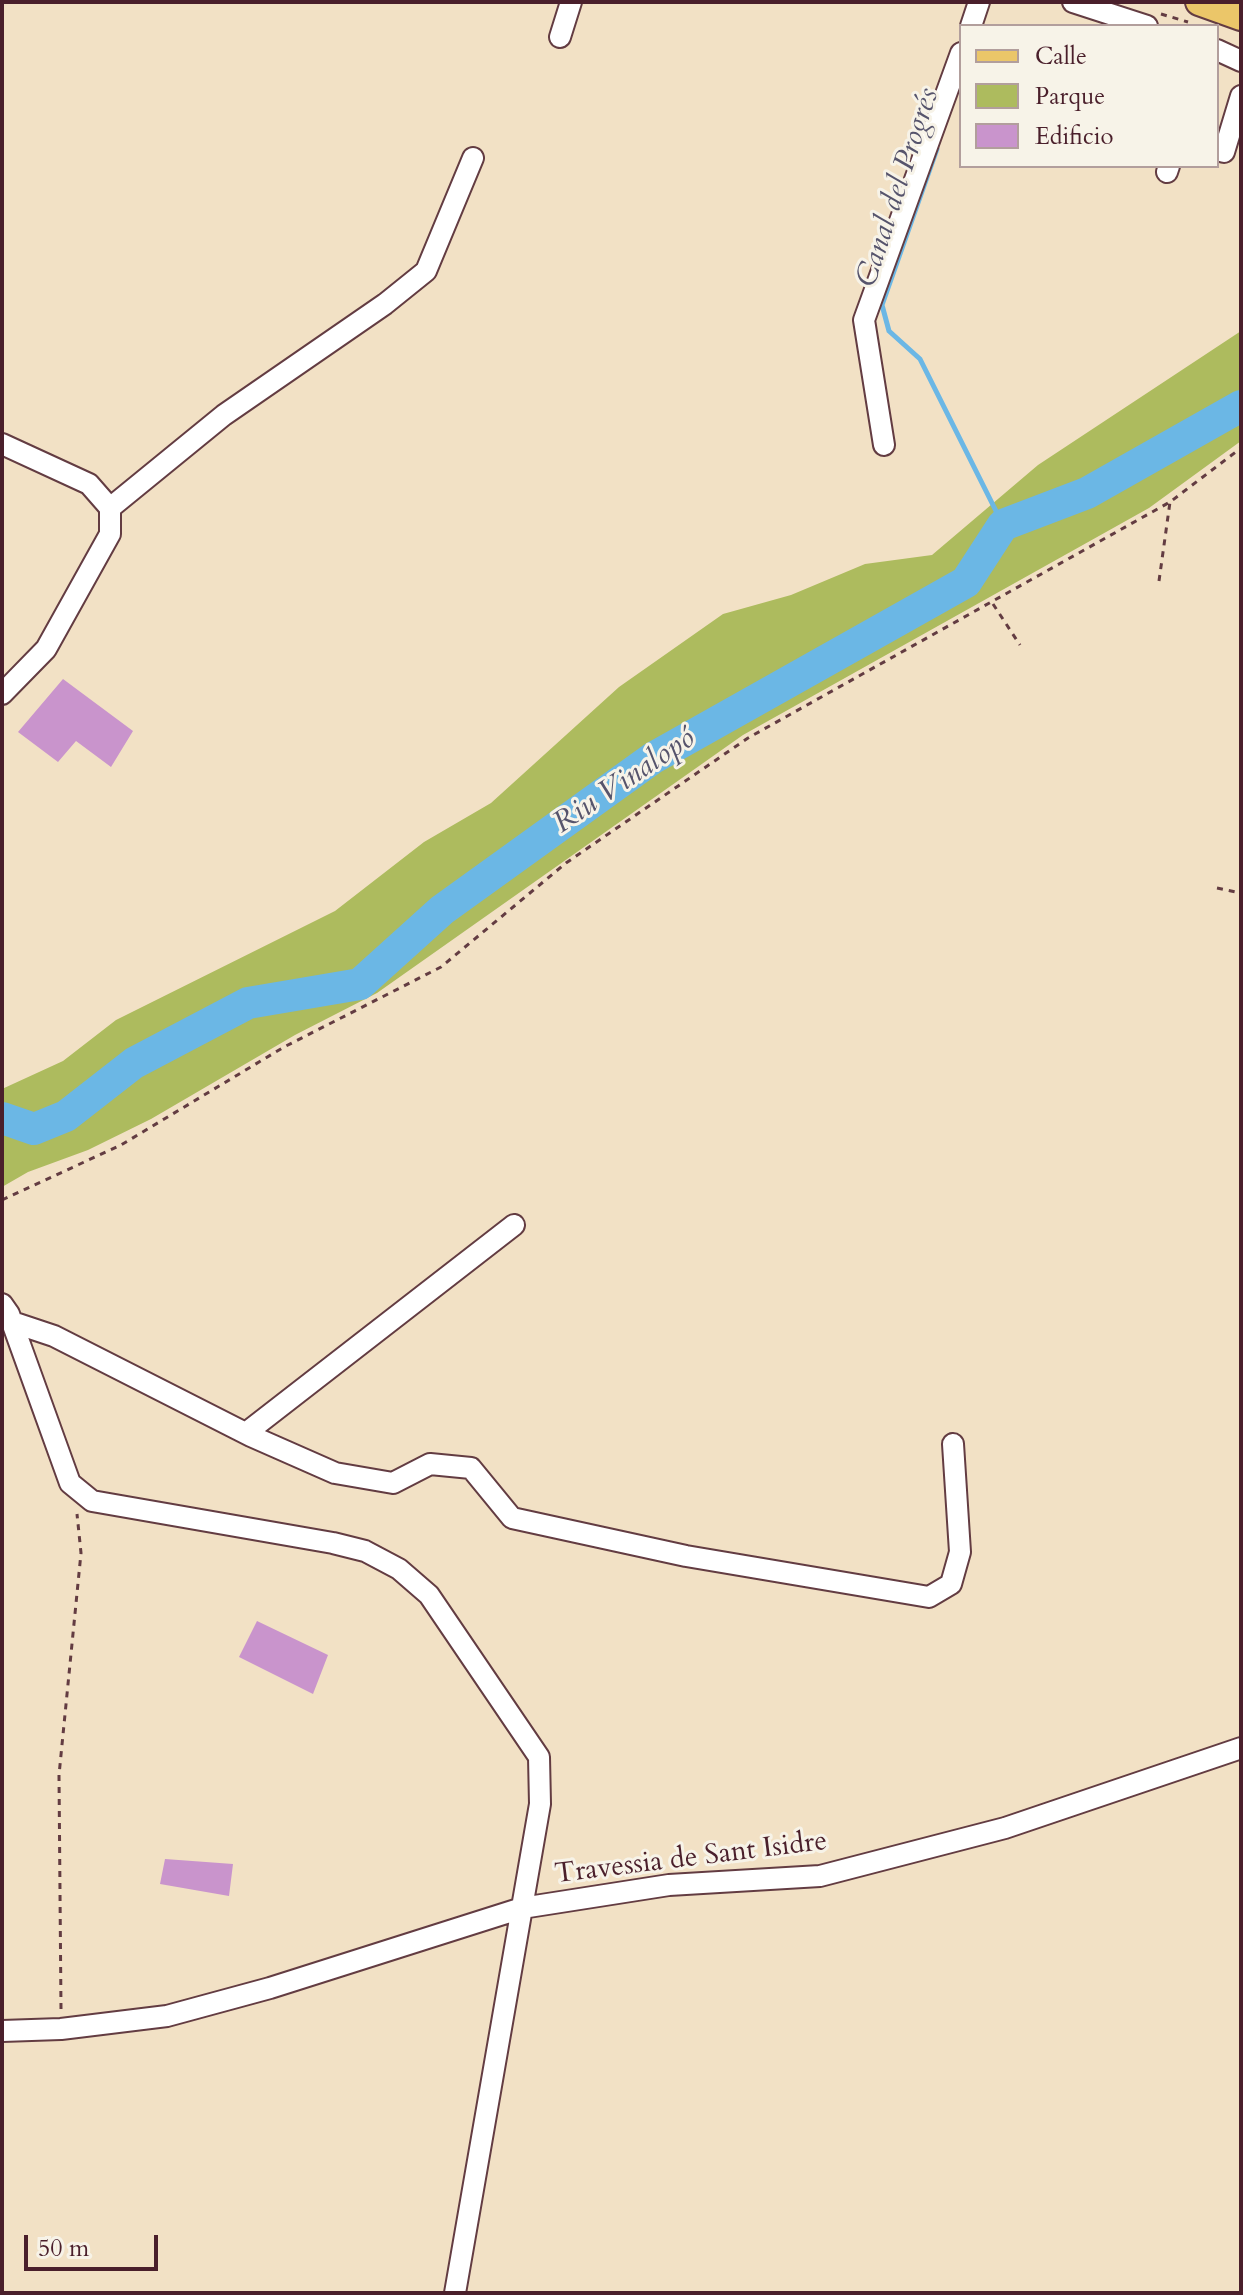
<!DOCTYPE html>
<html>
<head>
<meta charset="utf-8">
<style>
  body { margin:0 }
  #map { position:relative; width:1243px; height:2295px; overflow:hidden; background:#f2e1c5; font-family:Cardo,serif }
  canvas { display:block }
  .frame { position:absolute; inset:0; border:4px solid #4a1f2b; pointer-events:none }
  .legend { position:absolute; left:959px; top:24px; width:260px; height:144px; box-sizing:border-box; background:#f7f3e8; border:2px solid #b29e9c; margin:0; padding:10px 14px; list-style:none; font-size:24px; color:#4a1f2b }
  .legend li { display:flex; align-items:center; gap:16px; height:40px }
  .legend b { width:40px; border:2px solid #b29e9c }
  .scale { position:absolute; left:24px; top:2235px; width:134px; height:36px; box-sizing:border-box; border:4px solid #4a1f2b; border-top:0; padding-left:10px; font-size:24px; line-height:28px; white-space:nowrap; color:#4a1f2b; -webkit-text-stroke:6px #f7f3e8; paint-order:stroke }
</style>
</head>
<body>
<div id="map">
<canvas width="1243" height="2295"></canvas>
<div class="frame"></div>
<ul class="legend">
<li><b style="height:10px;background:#ebc669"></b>Calle</li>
<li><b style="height:22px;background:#adbb5e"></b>Parque</li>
<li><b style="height:22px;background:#c994cc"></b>Edificio</li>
</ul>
<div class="scale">50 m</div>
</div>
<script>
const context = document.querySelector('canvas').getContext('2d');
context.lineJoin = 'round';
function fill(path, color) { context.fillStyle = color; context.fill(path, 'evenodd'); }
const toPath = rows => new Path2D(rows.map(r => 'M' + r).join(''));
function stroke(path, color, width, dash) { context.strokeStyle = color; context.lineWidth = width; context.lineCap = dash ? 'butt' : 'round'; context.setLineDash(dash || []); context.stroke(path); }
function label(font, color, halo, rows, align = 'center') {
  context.font = font + ' Cardo,serif'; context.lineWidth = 6; context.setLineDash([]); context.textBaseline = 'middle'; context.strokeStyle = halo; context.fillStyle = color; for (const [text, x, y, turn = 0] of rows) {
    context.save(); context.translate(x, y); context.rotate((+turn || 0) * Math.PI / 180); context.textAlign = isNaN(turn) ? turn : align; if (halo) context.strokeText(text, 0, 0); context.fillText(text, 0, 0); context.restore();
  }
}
const green = toPath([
  [1241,331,1241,441,1149,508,743,735,377,993,295,1035,151,1119,88,1150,28,1172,2,1187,2,1089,63,1061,116,1020,335,911,424,842,491,803,619,687,723,614,791,595,865,564,932,555,1038,465]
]);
const stream = toPath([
  [937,149,882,305,889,331,920,359,1003,525]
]);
const river = toPath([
  [2,1118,34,1129,66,1116,134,1063,248,1003,360,984,442,910,653,758,966,582,1003,525,1087,493,1241,406]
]);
const building = toPath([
  [63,679,133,731,111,767,76,741,58,762,18,732],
  [257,1621,328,1655,313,1694,239,1657],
  [165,1859,233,1864,229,1896,160,1884]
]);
const path = toPath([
  [1161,14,1188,22],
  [1159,581,1170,502],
  [993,604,1020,645],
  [1217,888,1241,893],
  [2,1200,121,1145,284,1047,441,967,566,863,748,738,1170,502,1241,448],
  [61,2009,59,1775,81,1553,77,1514]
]);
const minor = toPath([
  [1073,2,1147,26],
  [971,26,979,2],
  [560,37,571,2],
  [1217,50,1241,61],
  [1217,150,1224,152,1241,96],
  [1167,172,1169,166],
  [2,444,89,484,110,508,110,534,46,649,2,694],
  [884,445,864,320,961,53],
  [110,508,224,415,385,304,426,271,473,158],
  [2,1304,9,1314,70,1483,92,1501,333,1543,365,1551,399,1569,429,1595,539,1757,540,1804,455,2293],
  [12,1322,54,1336,251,1436,335,1473,393,1483,430,1464,471,1468,512,1518,686,1556,929,1597,951,1584,960,1552,953,1444],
  [246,1433,514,1225],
  [2,2031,61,2029,167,2016,270,1988,522,1908,669,1885,820,1876,1005,1828,1241,1748]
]);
const major = toPath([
  [1199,2,1241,17]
]);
const streetNames = [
  ["Travessia de Sant Isidre",691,1859,-7]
];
const waterNames = [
  ["Canal del Progrés",899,188,-72],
  ["Riu Vinalopó",625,782,-34]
];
fill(green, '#adbb5e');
stroke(stream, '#6bb7e5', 5);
stroke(river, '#6bb7e5', 32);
fill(building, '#c994cc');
stroke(minor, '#633c42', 24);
stroke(major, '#633c42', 30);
stroke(path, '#633c42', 3, [6, 6]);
stroke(minor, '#fff', 20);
stroke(major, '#ebc669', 26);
label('28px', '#4a1f2b', '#f7f3e8', streetNames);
label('italic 30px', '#56546c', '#f7f3e8', waterNames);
</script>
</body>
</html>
